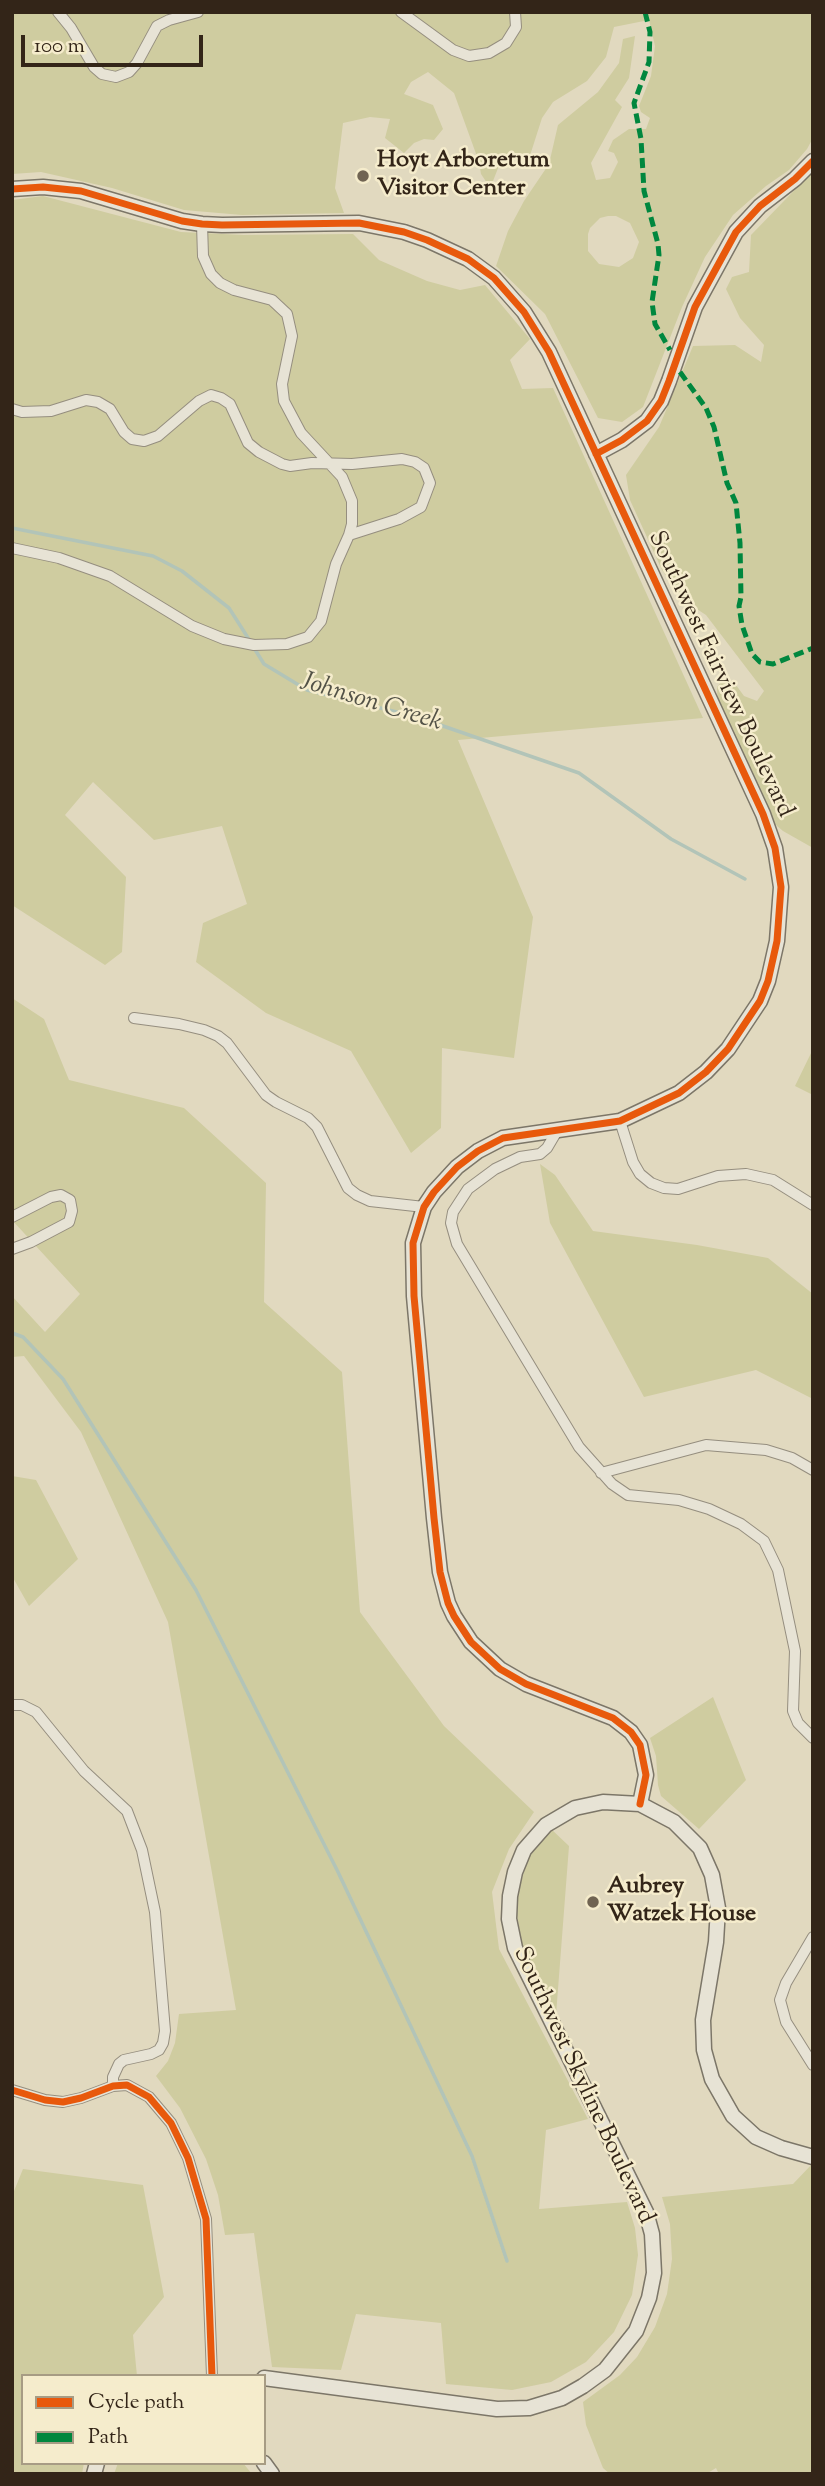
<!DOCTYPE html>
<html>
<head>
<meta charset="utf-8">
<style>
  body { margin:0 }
  #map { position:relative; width:825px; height:2486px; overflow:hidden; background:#e1d9bf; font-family:"Sorts Mill Goudy",serif }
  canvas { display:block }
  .frame { position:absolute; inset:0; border:14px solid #332518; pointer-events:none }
  .legend { position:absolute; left:21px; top:2374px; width:245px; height:91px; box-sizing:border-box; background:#f5eccc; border:2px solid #a79c84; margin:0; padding:9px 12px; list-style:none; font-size:21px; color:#332518 }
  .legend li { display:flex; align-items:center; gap:14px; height:35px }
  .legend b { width:35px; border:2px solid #a79c84 }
  .scale { position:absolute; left:21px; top:35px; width:182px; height:32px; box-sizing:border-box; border:4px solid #332518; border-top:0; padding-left:9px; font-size:21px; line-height:24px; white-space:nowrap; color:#332518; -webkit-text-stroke:5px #f5eccc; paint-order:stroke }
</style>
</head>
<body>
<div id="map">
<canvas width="825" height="2486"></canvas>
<div class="frame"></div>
<ul class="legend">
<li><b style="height:9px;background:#e8590c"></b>Cycle path</li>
<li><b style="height:9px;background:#00873e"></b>Path</li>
</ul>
<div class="scale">100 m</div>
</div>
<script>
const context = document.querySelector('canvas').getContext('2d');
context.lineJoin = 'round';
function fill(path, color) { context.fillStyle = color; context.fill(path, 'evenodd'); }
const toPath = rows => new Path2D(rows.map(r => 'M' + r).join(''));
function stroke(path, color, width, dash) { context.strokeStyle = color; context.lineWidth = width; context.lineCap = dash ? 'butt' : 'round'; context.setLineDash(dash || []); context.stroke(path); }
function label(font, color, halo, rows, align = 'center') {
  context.font = font + ' "Sorts Mill Goudy",serif'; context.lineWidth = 5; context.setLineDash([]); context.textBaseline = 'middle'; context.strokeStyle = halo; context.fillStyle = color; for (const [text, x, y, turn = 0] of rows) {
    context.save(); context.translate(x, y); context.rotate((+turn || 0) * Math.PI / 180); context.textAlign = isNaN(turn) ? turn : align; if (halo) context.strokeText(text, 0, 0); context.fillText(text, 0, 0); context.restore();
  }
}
const green = toPath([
  [12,12,813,12,813,138,807,149,789,170,766,186,733,215,705,257,682,307,643,407,622,422,598,418,545,314,496,266,508,231,524,201,549,164,558,125,598,92,619,63,623,39,635,36,629,78,615,100,622,107,591,163,596,180,610,178,618,162,614,153,608,151,613,140,629,129,646,129,650,118,641,112,639,106,651,76,655,46,649,20,614,27,606,57,587,81,553,102,542,118,526,168,517,158,502,158,493,181,487,183,481,174,479,162,454,93,428,72,411,82,404,94,433,105,443,129,434,140,424,139,414,143,404,153,385,138,390,119,370,117,343,123,335,188,344,213,242,215,184,210,112,188,41,172,12,174],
  [608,216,616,216,630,223,639,242,633,258,619,267,599,264,588,251,588,234,590,228,600,218],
  [813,171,813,848,783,831,763,814,718,717,717,687,722,681,736,685,744,696,757,701,764,691,706,615,683,600,662,570,630,500,626,475,659,427,693,346,735,345,761,362,764,345,740,318,726,289,732,277,749,272,751,235],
  [43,196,181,232,244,235,353,234,379,260,427,281,460,290,485,285,530,339,510,360,522,389,553,388,703,718,458,740,533,917,514,1058,442,1048,441,1128,411,1153,351,1051,266,1013,196,962,203,923,247,904,222,826,154,840,93,782,65,815,126,877,122,952,105,965,12,905,12,200],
  [12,998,44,1019,69,1080,184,1108,266,1183,264,1302,342,1372,360,1612,444,1726,534,1812,509,1849,492,1892,499,1949,588,2119,546,2130,539,2209,627,2202,635,2228,638,2255,632,2295,614,2332,586,2362,551,2382,512,2390,446,2384,441,2323,356,2314,341,2370,272,2367,254,2233,225,2235,218,2195,206,2159,180,2108,156,2076,168,2061,175,2043,179,2014,236,2010,168,1622,81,1432,24,1356,12,1357,12,1296,45,1332,80,1294,12,1220],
  [813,1049,813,1095,795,1086],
  [540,1164,555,1175,593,1231,697,1245,768,1258,813,1294,813,1399,756,1370,644,1397,550,1223],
  [12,1476,36,1480,78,1559,29,1606,12,1576],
  [713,1697,746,1780,699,1829,661,1796,658,1785,656,1756,650,1738],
  [550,1828,569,1846,556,2015,522,1945,515,1903,528,1858],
  [813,2163,813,2474,719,2474,716,2468,706,2474,610,2474,603,2468,586,2425,583,2402,620,2375,637,2357,655,2327,667,2294,672,2259,670,2224,662,2197,793,2184],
  [23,2169,143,2185,164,2297,133,2335,137,2376,23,2376,23,2463,84,2463,82,2474,12,2474,12,2196],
  [118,2463,243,2463,252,2474,114,2474]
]);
const stream = toPath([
  [12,528,153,556,182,571,229,608,250,641],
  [254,648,264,664,307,690,417,717,579,773,671,839,745,879],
  [12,1333,23,1337,63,1379,196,1590,338,1872,472,2156,507,2261]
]);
const street = toPath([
  [58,12,71,28,94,67,102,74,116,77,129,72,137,63,157,26,169,20,198,12],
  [401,12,453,50,469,56,489,53,506,43,516,27,515,12],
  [12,409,22,412,51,411,86,400,98,402,110,409,124,432,132,439,144,441,158,436,199,401,211,395,221,398,230,404,248,443,259,452,282,464,290,466,312,463,352,464,402,459,415,462,424,468,430,483,421,507,399,519,349,535],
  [12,548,59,558,110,576,192,626,224,639,254,645,287,644,308,637,321,621,336,564,349,535,352,524,352,501,342,477,301,433,284,401,282,384,292,336,287,314,272,300,234,290,220,283,211,274,203,256,202,224],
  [134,1018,179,1024,204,1030,218,1036,227,1043,266,1095,276,1102,308,1118,317,1127,348,1188,357,1195,370,1201,424,1207],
  [620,1121,633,1162,640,1174,651,1183,664,1188,678,1189,718,1176,746,1174,773,1180,813,1205],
  [557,1131,547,1148,540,1154,520,1157,495,1169,468,1189,453,1212,451,1223,457,1244,579,1447,612,1484,628,1495,679,1500,709,1509,741,1524,764,1541,778,1570,795,1651,793,1711,798,1723,813,1738],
  [12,1217,51,1197,61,1195,70,1200,72,1211,69,1222,31,1242,12,1249],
  [601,1473,706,1445,766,1450,792,1458,813,1470],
  [12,1705,22,1705,36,1712,84,1771,127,1811,142,1850,155,1912,165,2031,163,2043,159,2050,151,2054,124,2060,119,2064,113,2077,113,2086],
  [813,1937,786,1983,780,2000,786,2022,813,2065],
  [12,2090,45,2100,63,2102,81,2098,113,2086,127,2085,149,2097,171,2123,188,2158,206,2219,212,2376]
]);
const secondary = toPath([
  [12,189,43,187,81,191,182,221,202,224,222,225,359,223,404,232,427,240,468,259,494,278,524,312,549,352,763,814,775,848,781,887,777,941,768,981,760,1001,728,1049,706,1072,679,1093,620,1121,503,1138,478,1151,457,1167,434,1192,424,1207,413,1243,414,1296,434,1518,440,1572,448,1603,454,1616,471,1642,500,1669,526,1684,613,1718,631,1732,640,1745,646,1775,640,1804],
  [596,454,622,440,647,421,661,401,669,381,695,307,736,232,760,206,795,179,813,161],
  [264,2378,497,2409,529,2408,562,2398,583,2386,605,2370,636,2331,649,2298,654,2273,652,2234,646,2212,515,1948,509,1919,510,1896,515,1872,524,1850,546,1825,575,1808,603,1802,640,1804,674,1822,700,1848,712,1875,718,1908,716,1942,703,2020,704,2050,712,2079,733,2116,756,2137,781,2148,813,2157],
  [264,2463,272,2474],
  [94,2474,97,2463]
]);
const quiet = toPath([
  [645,12,650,32,649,62,634,103,641,139,644,191,658,244,659,255,652,302,655,324,670,350],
  [680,372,706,408,714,427,727,483,736,503,740,543,741,597,739,606,742,625,752,654,760,662,773,664,813,648]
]);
const cycleway = toPath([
  [12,189,43,187,81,191,182,221,202,224,222,225,359,223,404,232,427,240,468,259,494,278,524,312,549,352,763,814,775,848,781,887,777,941,768,981,760,1001,728,1049,706,1072,679,1093,620,1121,503,1138,478,1151,457,1167,434,1192,424,1207,413,1243,414,1296,434,1518,440,1572,448,1603,454,1616,471,1642,500,1669,526,1684,613,1718,631,1732,640,1745,646,1775,640,1804],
  [596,454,622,440,647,421,661,401,669,381,695,307,736,232,760,206,795,179,813,161],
  [12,2090,45,2100,63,2102,81,2098,113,2086,127,2085,149,2097,171,2123,188,2158,206,2219,212,2376]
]);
const markers = [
  [363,176,7,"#706452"],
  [593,1902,7,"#706452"]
];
const poiNames = [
  ["Hoyt Arboretum",377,162],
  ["Visitor Center",377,190],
  ["Aubrey",607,1888],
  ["Watzek House",607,1916]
];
const streetNames = [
  ["Southwest Fairview Boulevard",719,675,65],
  ["Southwest Skyline Boulevard",582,2086,65]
];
const waterNames = [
  ["Johnson Creek",371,704,17]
];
fill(green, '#cfcca0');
stroke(stream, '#b2c4b8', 3.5);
stroke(street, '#958e7f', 12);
stroke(secondary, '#7c7668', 17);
stroke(street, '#e7e3d5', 10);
stroke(secondary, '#e7e3d5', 14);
stroke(quiet, '#00873e', 5, [10, 5]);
stroke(cycleway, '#e8590c', 7);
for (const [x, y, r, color] of markers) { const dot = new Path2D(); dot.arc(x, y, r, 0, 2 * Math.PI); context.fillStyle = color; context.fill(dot); stroke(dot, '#f5eccc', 2.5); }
label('bold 24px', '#332518', '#f5eccc', poiNames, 'left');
label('24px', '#332518', '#f5eccc', streetNames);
label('italic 26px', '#535247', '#f5eccc', waterNames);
</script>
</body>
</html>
